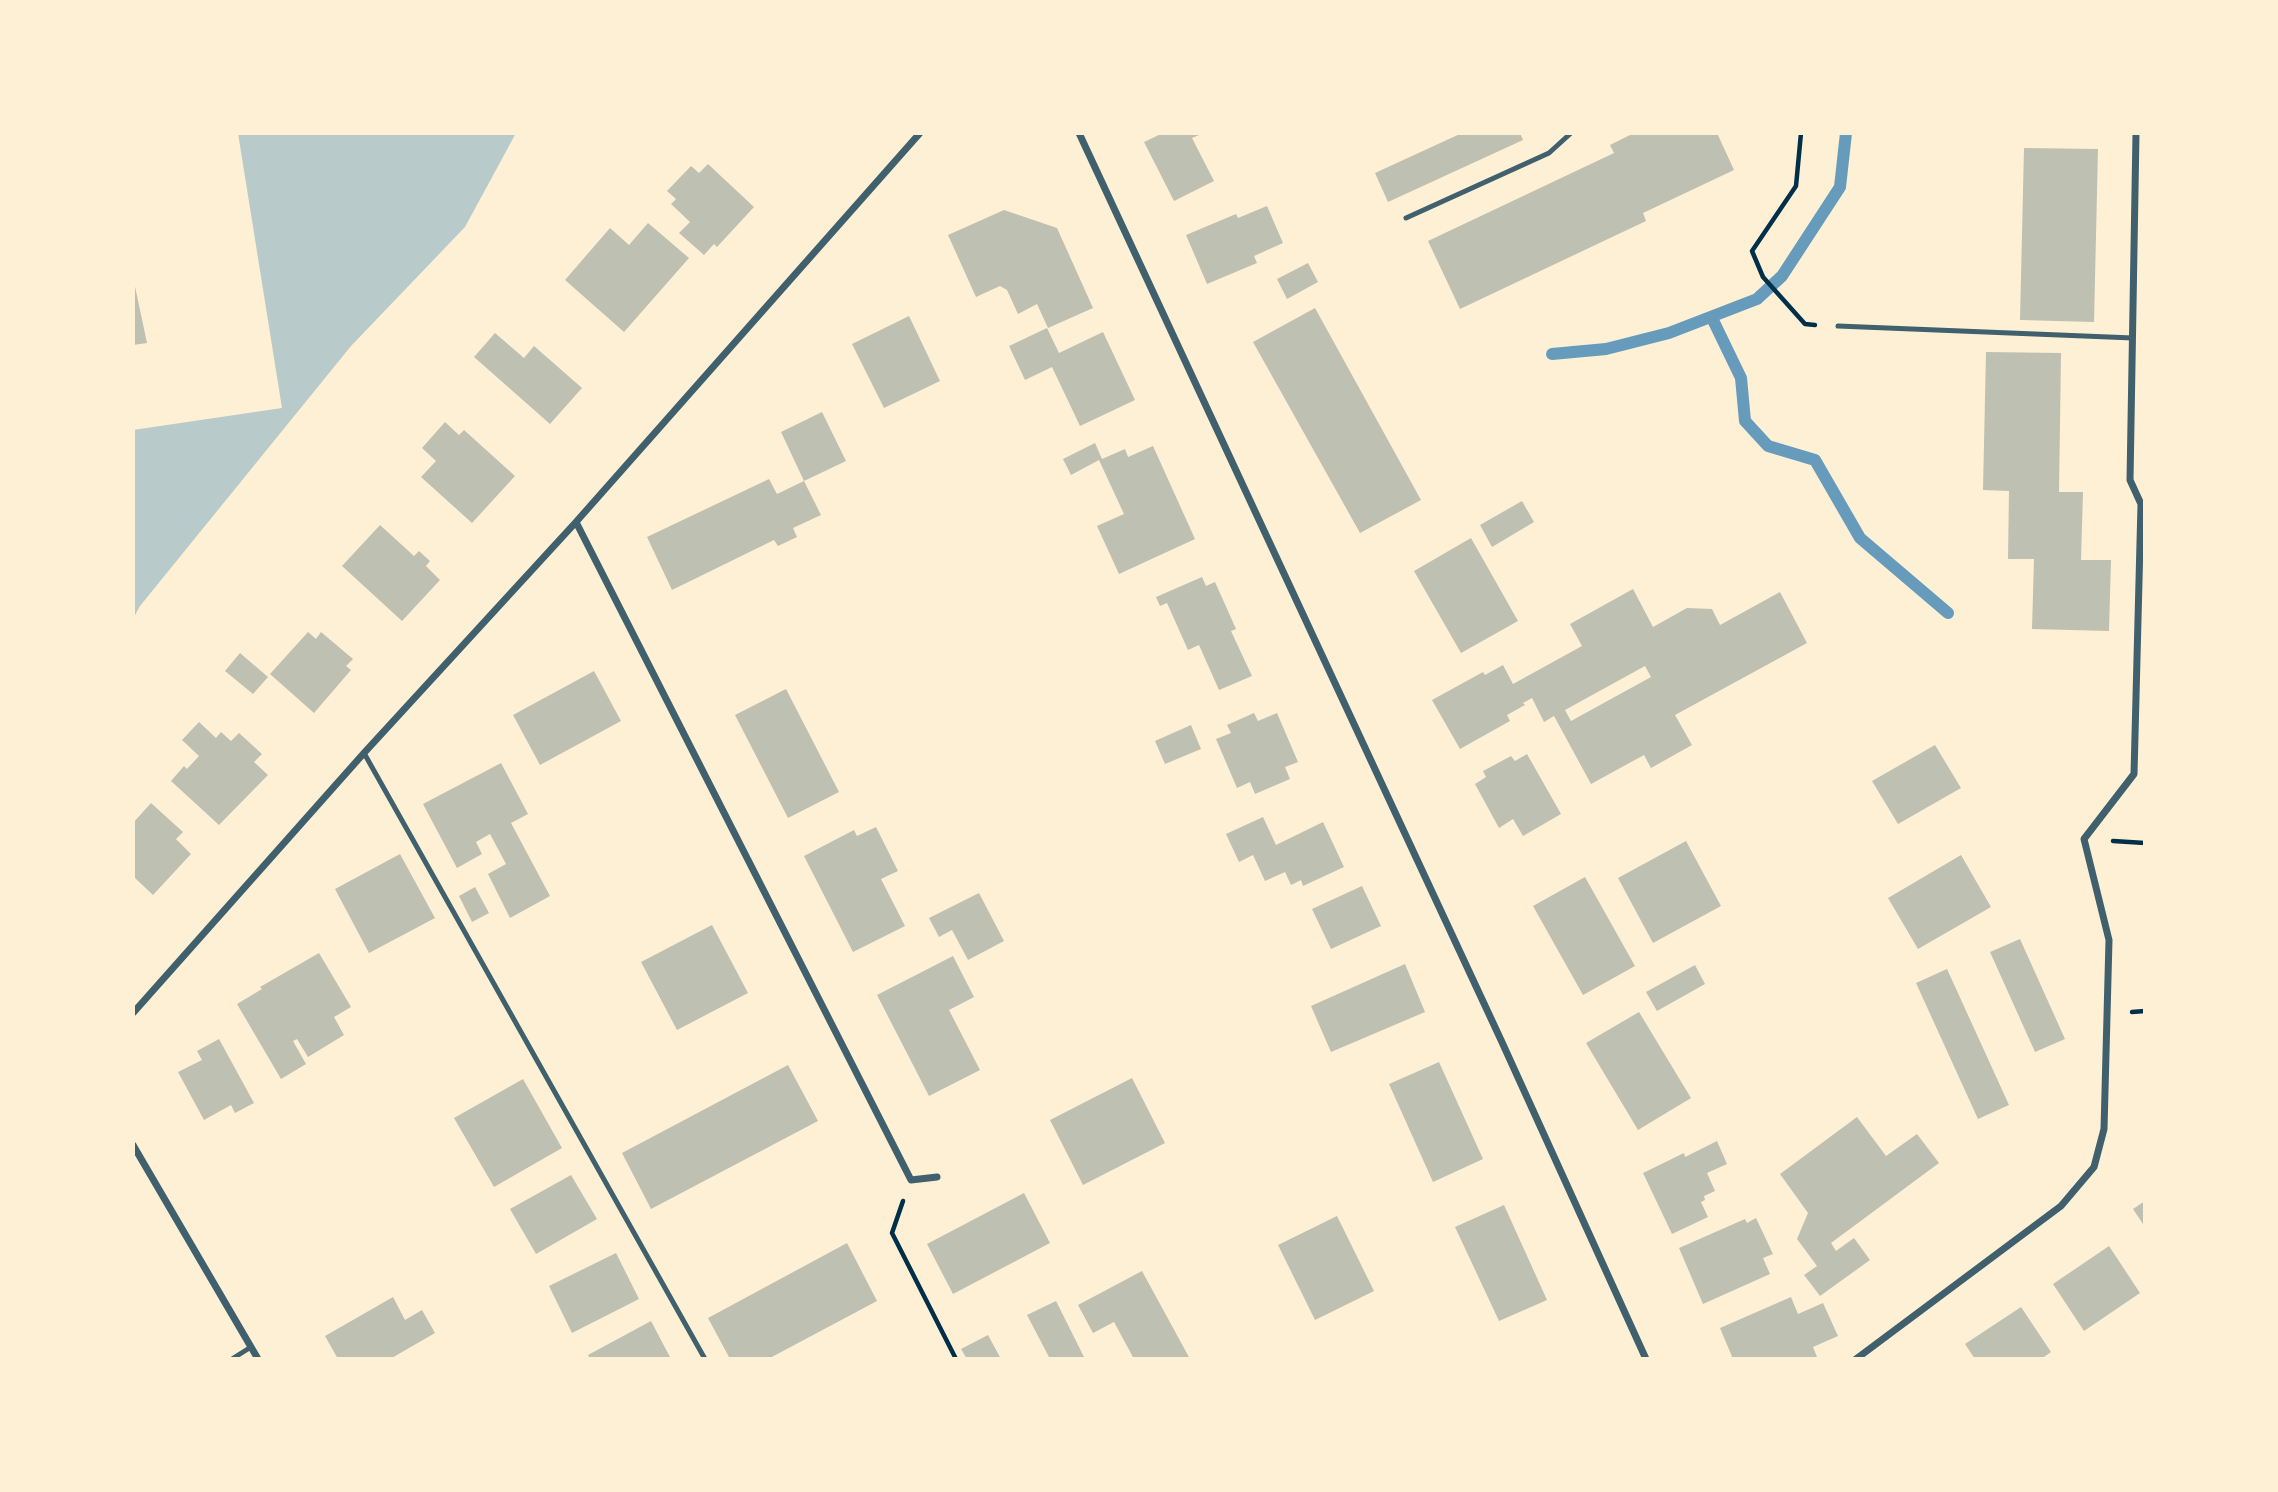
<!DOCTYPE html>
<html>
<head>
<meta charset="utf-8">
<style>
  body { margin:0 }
  #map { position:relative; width:2278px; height:1492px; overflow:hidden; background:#fdf0d5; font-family:"IBM Plex Serif",serif }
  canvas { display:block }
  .frame { position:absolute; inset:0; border:135px solid #fdf0d5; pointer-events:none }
</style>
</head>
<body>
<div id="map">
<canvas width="2278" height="1492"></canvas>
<div class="frame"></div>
</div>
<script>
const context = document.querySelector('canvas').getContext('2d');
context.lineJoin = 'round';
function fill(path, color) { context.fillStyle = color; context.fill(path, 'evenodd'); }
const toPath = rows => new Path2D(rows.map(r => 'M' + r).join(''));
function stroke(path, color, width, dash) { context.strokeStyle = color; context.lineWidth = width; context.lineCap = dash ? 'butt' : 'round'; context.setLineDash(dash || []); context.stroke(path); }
const green = toPath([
  [238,133,516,133,465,227,351,346,140,606,133,619,133,430,282,408]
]);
const stream = toPath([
  [1712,318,1741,378,1745,421,1768,446,1815,460,1860,538,1948,613],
  [1552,354,1606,349,1669,333,1757,299,1782,276,1840,187,1846,133]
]);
const building = toPath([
  [1163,133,1204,133,1192,138,1214,181,1174,201,1144,142],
  [1462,133,1520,133,1523,140,1388,202,1375,173],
  [1634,133,1717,133,1734,170,1643,213,1646,221,1460,309,1428,241,1614,153,1610,145],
  [2024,148,2098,149,2094,322,2020,320],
  [708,164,754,207,717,247,714,244,704,255,679,233,690,222,671,204,676,199,667,191,691,166,699,173],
  [1267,206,1283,243,1254,256,1257,263,1207,284,1186,235,1236,214,1238,218],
  [1004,210,1057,228,1093,308,1048,328,1037,304,1018,314,1007,290,1000,286,976,297,948,235],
  [648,223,689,258,624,332,565,280,610,228,629,245],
  [1308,263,1318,282,1287,299,1277,279],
  [133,277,147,343,133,345],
  [1315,308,1421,500,1360,533,1253,342],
  [909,316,940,381,884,408,852,344],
  [1047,328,1059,353,1103,332,1135,400,1080,426,1052,367,1025,380,1009,346],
  [495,333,524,358,534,346,582,388,550,424,474,357],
  [1986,352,2061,353,2059,492,2083,492,2081,560,2111,560,2109,631,2032,629,2034,559,2008,559,2009,491,1983,490],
  [822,412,846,461,804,481,821,515,793,528,797,537,778,546,774,540,672,590,647,537,769,479,777,494,804,481,781,432],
  [445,422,459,435,464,430,515,476,472,523,421,477,436,461,422,448],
  [1095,443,1102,459,1125,449,1128,457,1153,446,1195,539,1119,574,1097,526,1124,514,1099,460,1071,475,1063,459],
  [1522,501,1534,522,1492,547,1480,525],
  [380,525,414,556,419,551,430,561,426,566,440,580,402,621,342,566],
  [1471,538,1518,621,1461,653,1414,571],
  [1202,577,1206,586,1215,582,1236,629,1231,631,1252,676,1219,690,1199,645,1188,650,1167,603,1160,606,1156,597],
  [1633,589,1653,627,1687,608,1712,609,1720,625,1780,592,1807,643,1675,715,1692,745,1651,768,1644,755,1591,784,1554,716,1544,722,1532,698,1523,703,1525,705,1507,715,1510,721,1460,749,1432,700,1483,672,1485,675,1503,665,1513,684,1582,646,1570,624],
  [1645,666,1651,677,1571,721,1565,710],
  [308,632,316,639,321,632,353,659,346,666,351,670,314,713,270,674],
  [240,653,268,677,253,694,225,671],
  [594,671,621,721,540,765,513,715],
  [786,689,839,792,788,818,735,715],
  [1254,713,1258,721,1277,713,1298,762,1285,767,1290,779,1255,794,1250,782,1237,788,1216,739,1231,733,1227,725],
  [199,722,216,738,221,732,231,741,239,733,262,754,254,762,268,775,219,825,171,781,184,766,187,769,199,756,182,740],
  [1191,725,1201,749,1165,764,1155,741],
  [1935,745,1961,788,1898,824,1872,781],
  [1527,754,1561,814,1523,836,1513,819,1499,828,1475,784,1486,777,1483,771,1511,756,1515,761],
  [501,763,528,814,511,823,550,896,510,918,488,874,506,864,490,834,476,842,482,854,457,868,423,804],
  [151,803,183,832,176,839,191,854,153,895,135,878,133,880,133,823],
  [1263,817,1276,845,1323,822,1344,867,1303,886,1301,880,1291,885,1285,872,1265,881,1253,855,1239,862,1226,834],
  [876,827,898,871,881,879,905,926,853,952,804,856,854,830,857,836],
  [1686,841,1721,906,1653,943,1618,878],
  [400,854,435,918,369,953,335,889],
  [1961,855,1991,907,1918,949,1888,898],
  [1585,877,1635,966,1583,995,1533,906],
  [1362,886,1381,926,1331,949,1312,909],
  [475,887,489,913,472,922,459,896],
  [979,893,1004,941,968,960,952,930,939,937,929,918],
  [712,925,748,993,677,1030,641,962],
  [2020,939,2065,1039,2035,1052,1990,952],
  [319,953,351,1007,334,1017,344,1035,308,1057,297,1039,293,1041,306,1064,281,1079,237,1004,262,989,260,987],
  [953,956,974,997,949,1010,980,1070,929,1096,877,995],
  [1405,964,1425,1012,1331,1052,1311,1006],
  [1695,965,1705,984,1657,1011,1646,992],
  [1947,969,2009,1105,1978,1119,1916,983],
  [1639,1012,1691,1098,1638,1130,1586,1043],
  [219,1039,254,1103,235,1113,231,1105,204,1120,178,1072,202,1060,197,1051],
  [1439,1062,1483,1159,1433,1182,1389,1084],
  [788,1065,818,1121,651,1209,622,1153],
  [1132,1078,1165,1143,1083,1185,1050,1120],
  [523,1079,562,1148,494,1187,454,1118],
  [1857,1117,1886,1156,1917,1134,1939,1163,1831,1243,1836,1251,1854,1238,1870,1260,1820,1296,1804,1275,1817,1266,1797,1239,1808,1213,1780,1174],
  [1717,1141,1727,1164,1707,1173,1715,1191,1704,1196,1705,1200,1701,1202,1708,1217,1672,1234,1643,1173,1684,1153,1685,1157],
  [571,1175,597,1219,536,1254,510,1209],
  [1024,1193,1050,1243,953,1294,927,1244],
  [2145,1201,2145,1227,2133,1209],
  [1504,1205,1547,1300,1499,1321,1455,1227],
  [1337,1216,1374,1291,1315,1320,1278,1245],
  [1756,1218,1773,1254,1763,1258,1770,1274,1703,1304,1679,1248,1745,1219,1747,1223],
  [847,1243,877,1301,768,1359,730,1359,708,1318],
  [2109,1246,2140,1293,2084,1331,2053,1284],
  [616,1253,639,1299,572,1333,549,1286],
  [1142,1271,1190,1359,1134,1359,1114,1322,1093,1333,1078,1305],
  [393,1297,405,1320,422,1310,435,1333,390,1359,338,1359,325,1336],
  [1791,1297,1798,1314,1823,1303,1838,1336,1813,1347,1817,1357,1813,1359,1733,1359,1720,1328],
  [1056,1301,1085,1359,1050,1359,1027,1315],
  [2021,1307,2051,1352,2041,1359,1975,1359,1965,1344],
  [651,1321,671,1359,590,1359,588,1355],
  [988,1335,1001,1359,967,1359,961,1349]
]);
const path = toPath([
  [1801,133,1796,186,1752,251,1763,277,1805,324,1815,325],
  [2113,841,2145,843],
  [2132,1012,2145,1011],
  [903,1201,892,1233,956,1359]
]);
const service = toPath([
  [1406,218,1549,153,1571,133],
  [1838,326,2133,338],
  [364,753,705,1359],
  [232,1359,251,1347]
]);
const minor = toPath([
  [1079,133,1501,1040,1646,1359],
  [576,522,911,1180,937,1177],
  [133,1013,364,753,576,522,920,133],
  [133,1145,258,1359],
  [1856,1359,2061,1206,2094,1167,2104,1129,2109,940,2084,839,2134,774,2141,504,2130,480,2136,133]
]);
fill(green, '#b9caca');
stroke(stream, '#669bbc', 12);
fill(building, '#bec0b2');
stroke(path, '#003049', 4.5);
stroke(service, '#3f606c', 5);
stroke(minor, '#3f606c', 7);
</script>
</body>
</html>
